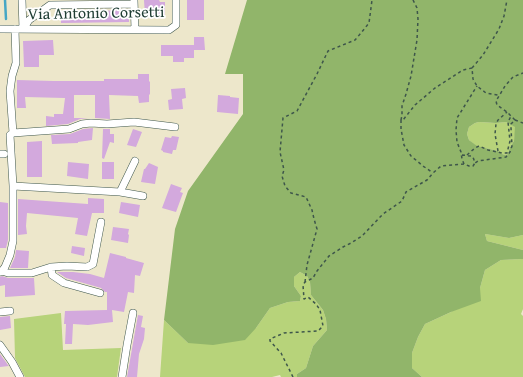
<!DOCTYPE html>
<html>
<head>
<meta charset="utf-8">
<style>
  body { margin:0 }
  canvas { display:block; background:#ede7cb }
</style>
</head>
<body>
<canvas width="523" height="377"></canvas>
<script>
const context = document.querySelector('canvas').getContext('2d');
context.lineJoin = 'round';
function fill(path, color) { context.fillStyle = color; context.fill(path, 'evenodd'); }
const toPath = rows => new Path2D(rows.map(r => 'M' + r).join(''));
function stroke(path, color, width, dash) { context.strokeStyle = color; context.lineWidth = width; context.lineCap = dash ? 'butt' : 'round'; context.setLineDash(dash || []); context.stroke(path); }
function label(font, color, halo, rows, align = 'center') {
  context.font = font + ' "Gentium Book Plus",serif'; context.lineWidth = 3.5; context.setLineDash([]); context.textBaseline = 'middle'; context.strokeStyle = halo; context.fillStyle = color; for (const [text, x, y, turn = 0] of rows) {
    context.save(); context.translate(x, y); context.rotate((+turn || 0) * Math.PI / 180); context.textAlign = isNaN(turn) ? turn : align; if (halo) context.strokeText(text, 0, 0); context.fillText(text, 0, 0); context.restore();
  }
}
const green = toPath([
  [479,122,496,123,506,122,516,127,514,141,510,147,508,154,506,155,502,154,498,151,476,146,469,140,467,134,469,127,475,123],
  [485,234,509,238,523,235,523,250,487,241],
  [523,259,523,309,521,314,523,316,523,377,422,377,412,368,412,353,418,337,425,324,451,312,480,288,485,270,501,260],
  [300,272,307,276,310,282,311,295,323,310,326,319,327,330,313,346,306,368,297,374,297,377,281,377,280,375,272,377,160,377,164,320,188,343,256,328,270,308,288,302,300,301,301,296,294,286,294,277],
  [61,313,63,350,121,348,117,377,25,377,15,358,14,319]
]);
const forest = toPath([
  [247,0,523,0,523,235,509,238,485,234,487,241,523,250,523,259,501,260,485,270,480,288,481,301,451,312,425,324,418,337,412,353,412,368,422,377,297,377,297,374,306,368,313,346,327,330,326,319,323,310,311,295,310,282,307,276,300,272,294,277,294,286,301,296,300,301,288,302,270,308,256,328,245,340,213,345,188,343,164,320,175,229,188,191,243,114,243,74,225,74],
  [479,122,496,123,506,122,515,127,514,141,510,147,508,154,506,155,502,154,498,151,477,146,469,140,467,134,469,127,475,123]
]);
const stream = toPath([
  [5,0,6,19]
]);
const building = toPath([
  [144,0,159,0,160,2,165,2,165,16,145,16],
  [187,0,204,0,204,20,187,20],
  [129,10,129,22,61,23,61,12],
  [194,37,204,37,205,50,194,50,194,58,184,58,184,62,173,62,173,56,161,56,161,45,194,45,194,46],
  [53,40,54,55,39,55,39,67,24,67,23,41],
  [138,74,149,74,149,81,150,82,150,95,149,94,149,102,139,103,138,96,109,95,110,119,95,118,95,95,74,95,74,118,88,118,80,119,68,124,46,126,46,116,54,117,54,114,63,114,65,98,25,97,26,108,17,108,17,80,54,81,104,81,104,79,138,79],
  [185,88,186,98,182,99,183,109,169,110,168,100,172,99,171,89],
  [218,95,230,96,230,97,239,98,238,114,217,112],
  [93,128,92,140,78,142,78,143,52,144,51,135,70,134,83,129],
  [103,129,110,129,110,134,114,134,114,143,110,142,104,159,102,158],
  [133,129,142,132,136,147,127,145],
  [172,136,179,137,176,150,173,150,172,154,163,152,163,151,161,150,165,137,171,138],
  [42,141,42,177,27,177,27,142],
  [68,162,89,164,88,179,67,176],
  [102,162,114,162,114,179,102,179],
  [149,163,158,167,155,184,141,182,144,169,145,169],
  [171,184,182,188,180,192,183,193,176,212,162,208],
  [88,198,104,199,104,213,92,213,87,236,75,234,78,218,27,213,26,226,27,234,18,235,18,199,88,204],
  [0,202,8,203,8,240,6,248,0,248],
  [121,202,140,205,138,217,119,213],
  [113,227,129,229,128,234,129,235,128,243,111,240],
  [72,246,85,248,84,256,71,253],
  [16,250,29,251,28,268,10,268,15,257],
  [110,253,126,257,126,258,144,263,140,276,135,275,134,293,128,292,124,312,112,310,113,322,88,325,73,324,72,344,65,344,66,324,64,324,65,311,107,310,107,292,105,292,101,288,66,278,57,272,73,272,90,274,104,278],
  [2,276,8,278,34,278,35,295,5,297,5,285,0,286,0,277],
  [138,315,143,316,141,327,145,328,144,339,139,354,137,377,127,377],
  [10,316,11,328,0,330,0,317],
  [0,354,8,365,9,366,0,367]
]);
const path = toPath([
  [413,0,417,8,418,19,417,40,411,76,406,94,402,106,402,115,401,120,403,120,415,105,435,88,463,70,472,68,473,79,477,86,486,93,498,95],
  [472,68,483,55,499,29,504,16,507,0],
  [401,120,401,129,404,145,411,156,423,166,433,173],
  [515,120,523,123],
  [498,151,495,134,496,124,498,120,507,112],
  [462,155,471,156,473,157,475,163,478,161,506,157,510,152,512,146,511,128,511,124,515,120,507,112,497,105,496,101,505,86,513,77,523,73],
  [467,155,475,148,479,146,488,150,502,153,507,153,510,141,508,122,511,116],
  [464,164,462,159,461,152,457,142,456,130,457,118,477,86],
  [305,282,307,265,317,229,314,219,312,210,306,197,291,193,285,186,282,176,284,170,280,152,283,118,297,111,317,74,328,51,355,40,361,33,369,23,372,0],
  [293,377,281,353,270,341,270,339,284,333,318,331,323,326,320,310,316,304,308,297,304,299,303,285,305,282,313,278,317,271,329,256,343,247,351,243,362,236,383,214,402,201,406,192,427,180,433,173,441,166,464,164,469,166,473,166,475,163]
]);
const street = toPath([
  [22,0,23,29],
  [134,0,135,29],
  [0,29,169,30,176,25,176,0],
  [23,29,29,20,50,5,134,4],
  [13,133,10,91,12,76,16,63,15,29],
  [0,154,4,154],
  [13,186,120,192,143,196],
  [120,192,135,161],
  [51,267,52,275,64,283,100,293],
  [2,271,8,273,32,273,51,267,67,266,87,267,93,264,101,222],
  [0,272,2,271,5,267,10,255,13,241,13,186,10,135,13,133,69,129,82,124,91,123,107,124,134,122,175,127],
  [0,312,10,311],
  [0,345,12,362,20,377],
  [122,377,127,345,133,313]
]);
const streetNames = [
  ["Via Antonio Corsetti",96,14,-1]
];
fill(green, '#b7d37a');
fill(forest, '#91b56a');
stroke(stream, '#45a7c5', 2.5);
fill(building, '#d3a9dd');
stroke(street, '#3e564b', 8);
stroke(path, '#3e564b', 1.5, [3, 3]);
stroke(street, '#fff', 7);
label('16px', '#1f3d34', '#fff', streetNames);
</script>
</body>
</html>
